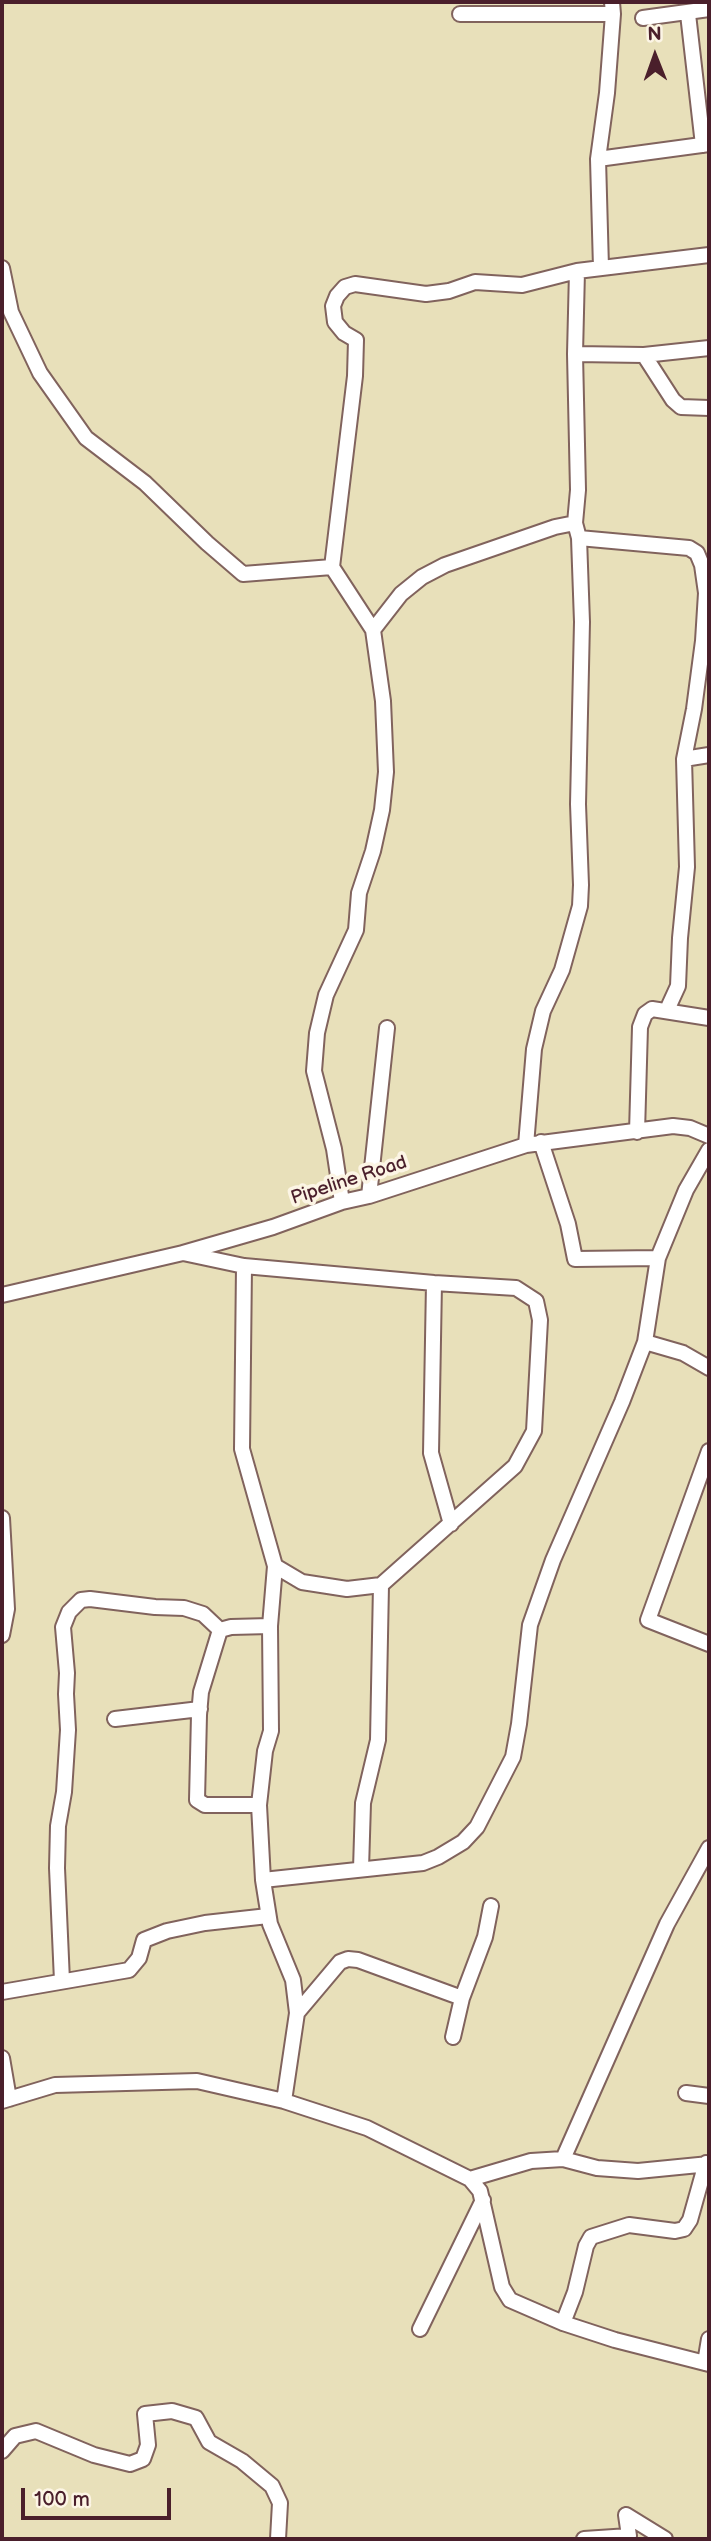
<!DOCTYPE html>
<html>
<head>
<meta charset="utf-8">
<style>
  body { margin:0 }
  #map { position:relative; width:711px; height:2541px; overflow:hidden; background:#e8e0ba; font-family:"Balsamiq Sans",sans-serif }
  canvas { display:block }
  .frame { position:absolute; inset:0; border:4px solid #4a1f2b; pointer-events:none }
  .north { position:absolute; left:620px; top:21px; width:70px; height:70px; -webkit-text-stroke:5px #fcf5e5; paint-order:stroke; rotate:359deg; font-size:19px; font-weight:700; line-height:28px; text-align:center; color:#4a1f2b }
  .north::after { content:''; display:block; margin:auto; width:24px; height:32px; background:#4a1f2b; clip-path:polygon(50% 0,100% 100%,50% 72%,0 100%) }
  .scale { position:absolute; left:21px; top:2488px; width:150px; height:32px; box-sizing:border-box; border:4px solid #4a1f2b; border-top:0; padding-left:9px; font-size:21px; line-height:24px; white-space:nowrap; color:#4a1f2b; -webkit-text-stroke:5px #fcf5e5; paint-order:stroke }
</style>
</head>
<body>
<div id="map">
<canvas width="711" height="2541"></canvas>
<div class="frame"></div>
<div class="north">N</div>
<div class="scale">100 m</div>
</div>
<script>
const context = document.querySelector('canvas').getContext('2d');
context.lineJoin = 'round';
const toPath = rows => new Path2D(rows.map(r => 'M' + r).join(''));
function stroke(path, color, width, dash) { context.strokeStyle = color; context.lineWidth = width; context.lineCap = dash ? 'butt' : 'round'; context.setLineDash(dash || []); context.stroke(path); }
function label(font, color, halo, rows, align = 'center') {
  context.font = font + ' "Balsamiq Sans",sans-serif'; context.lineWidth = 7; context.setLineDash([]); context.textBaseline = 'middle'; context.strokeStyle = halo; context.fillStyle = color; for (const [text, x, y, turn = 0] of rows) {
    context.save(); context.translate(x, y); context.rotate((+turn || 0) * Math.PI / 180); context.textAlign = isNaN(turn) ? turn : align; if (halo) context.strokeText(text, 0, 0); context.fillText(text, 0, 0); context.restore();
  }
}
const minor = toPath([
  [460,14,613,14],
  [688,14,703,145],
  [643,18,709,9],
  [598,159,709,144],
  [2,268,11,312,40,373,86,438,145,483,207,543,243,574,332,567,373,630,383,701,386,772,382,810,373,851,359,893,356,930,326,995,317,1033,314,1071,334,1149,342,1202],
  [601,268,598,159,607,93,613,14,612,2],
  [575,354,644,355,709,348],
  [644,355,673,400,681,407,709,408],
  [579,538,689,548,697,553,702,565,706,593,703,641,694,709,684,759,687,867,680,938,678,986,667,1010],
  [332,567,355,376,356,340,344,333,335,322,333,306,337,296,345,287,355,284,426,294,449,291,475,282,522,285,577,271,709,255],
  [373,630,401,594,422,577,445,565,555,527,575,523],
  [684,759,709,755],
  [637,1132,640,1027,645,1014,652,1009,709,1018],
  [541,1142,568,1224,575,1259,658,1258],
  [526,1145,534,1049,543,1011,562,970,580,906,581,885,578,804,582,622,579,538,575,523,578,490,575,354,577,271],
  [369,1196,387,1028],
  [183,1253,244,1266,434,1283,516,1288,536,1301,540,1320,534,1431,515,1466,381,1585,347,1589,302,1582,275,1566],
  [244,1266,242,1449,275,1566,270,1626,271,1731,265,1751,259,1805,263,1880,270,1924,293,1980,297,2013,284,2101],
  [434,1283,431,1453,451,1524],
  [2,1295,183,1253,273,1227,342,1202,369,1196,526,1145,673,1126,690,1128,709,1136],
  [645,1342,683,1353,709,1368],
  [709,1451,648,1620,709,1644],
  [2,1518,7,1609,2,1635],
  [115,1719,200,1709],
  [259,1805,205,1805,197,1800,199,1715,201,1692,220,1630,231,1627,270,1626],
  [361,1869,363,1803,378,1740,381,1585],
  [263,1880,423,1863,438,1857,463,1842,477,1827,513,1757,519,1724,530,1625,553,1560,622,1402,645,1342,658,1258,686,1190,709,1150],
  [62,1981,57,1868,58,1826,64,1792,68,1730,66,1694,67,1673,63,1627,69,1612,81,1600,90,1599,155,1607,184,1608,203,1614,220,1630],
  [2,1992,129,1970,139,1958,144,1940,167,1931,205,1923,268,1916],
  [297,2013,340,1962,348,1959,358,1960,462,1998],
  [453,2037,462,1998,485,1937,491,1906],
  [2,2058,9,2099],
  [686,2093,709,2096],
  [2,2101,55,2085,197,2081,284,2101,367,2128,470,2179,480,2191,502,2287,510,2300,563,2323,615,2340,709,2364],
  [563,2159,597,2168,638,2171,709,2164],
  [470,2179,531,2161,563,2159,667,1924,709,1848],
  [563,2323,575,2292,586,2246,591,2237,629,2225,675,2231,684,2229,690,2220,706,2163],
  [420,2329,483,2200],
  [705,2363,709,2339],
  [2,2451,15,2436,36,2431,94,2455,130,2464,143,2459,148,2445,145,2414,172,2411,196,2418,209,2442,242,2461,272,2486,280,2503,278,2539],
  [584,2539,629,2536,626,2515,665,2539]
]);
const streetNames = [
  ["Pipeline Road",349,1181,-18]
];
stroke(minor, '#81635d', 18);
stroke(minor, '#fff', 14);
label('19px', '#4a1f2b', '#fcf5e5', streetNames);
</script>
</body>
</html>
